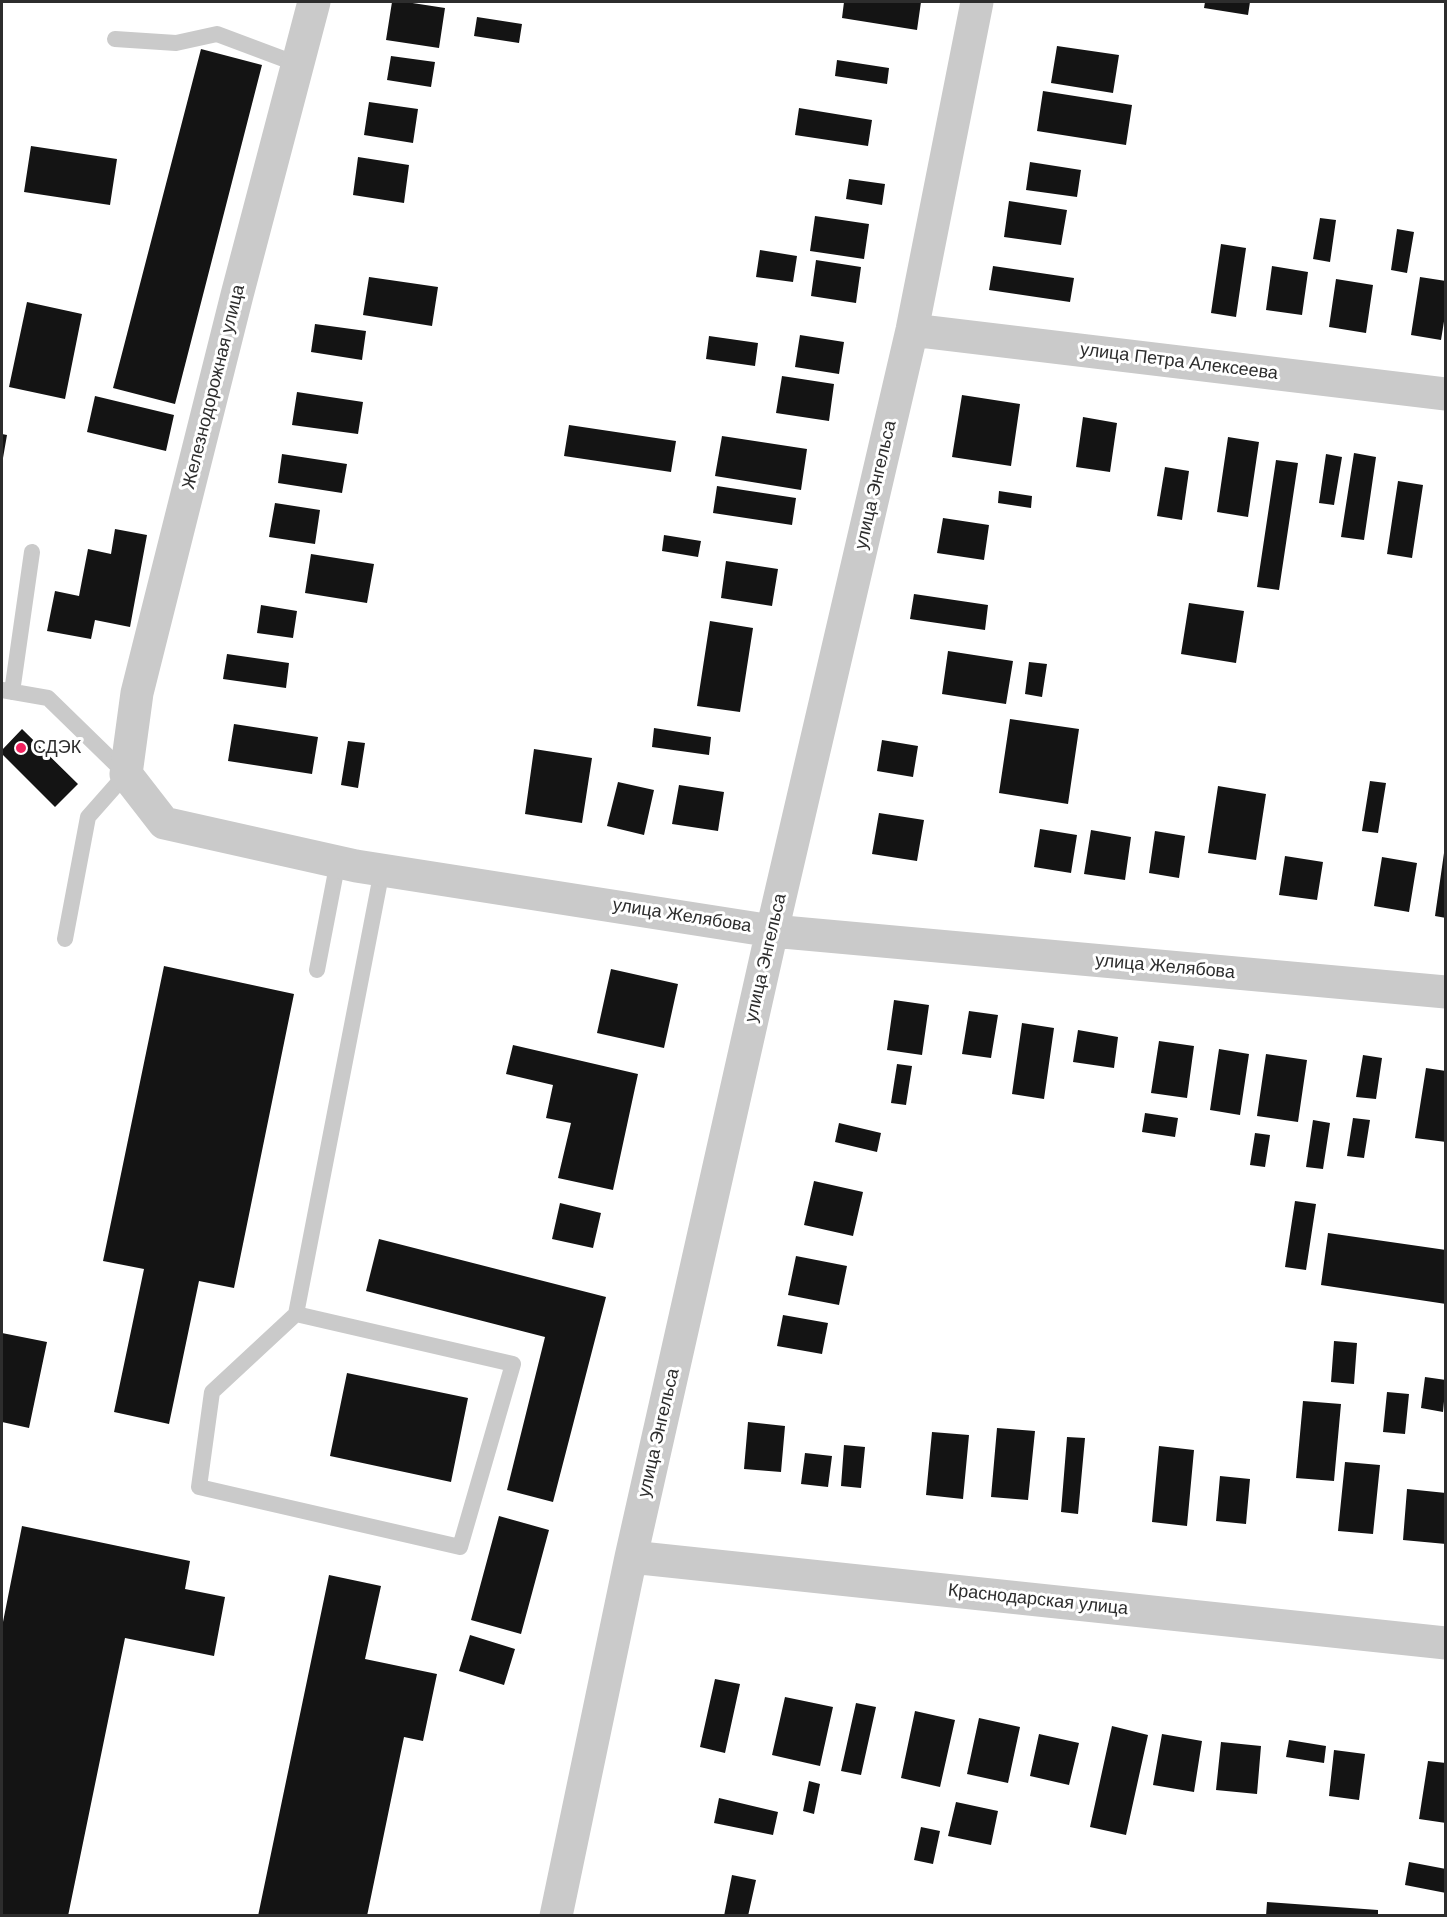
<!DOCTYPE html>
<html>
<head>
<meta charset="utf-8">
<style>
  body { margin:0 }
  #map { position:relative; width:1447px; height:1917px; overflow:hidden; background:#fff; font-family:Arial,sans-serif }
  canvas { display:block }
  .frame { position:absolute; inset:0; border:3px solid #2d2d2d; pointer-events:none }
</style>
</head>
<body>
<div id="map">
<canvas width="1447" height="1917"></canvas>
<div class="frame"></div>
</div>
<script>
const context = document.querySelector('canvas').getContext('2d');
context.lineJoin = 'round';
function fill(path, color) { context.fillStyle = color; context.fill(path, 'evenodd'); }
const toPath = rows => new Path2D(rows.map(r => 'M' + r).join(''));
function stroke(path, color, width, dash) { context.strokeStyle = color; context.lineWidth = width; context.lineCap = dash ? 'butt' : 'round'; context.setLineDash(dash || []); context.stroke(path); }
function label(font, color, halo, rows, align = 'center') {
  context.font = font + ' Arial,sans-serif'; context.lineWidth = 6; context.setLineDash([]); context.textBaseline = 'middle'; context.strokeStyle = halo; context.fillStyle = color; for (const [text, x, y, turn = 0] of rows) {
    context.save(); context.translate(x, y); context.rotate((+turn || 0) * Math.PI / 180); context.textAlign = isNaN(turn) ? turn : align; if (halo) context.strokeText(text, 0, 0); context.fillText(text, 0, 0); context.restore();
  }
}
const building = toPath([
  [392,2,406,2,445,8,439,48,386,40],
  [844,2,921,2,917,30,842,18],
  [1205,2,1250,2,1248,15,1204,8],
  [477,17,522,24,519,43,474,36],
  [1057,46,1119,55,1113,93,1051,83],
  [201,49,262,65,175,404,113,388],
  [391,56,435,62,431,87,387,80],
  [837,60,889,68,887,84,835,76],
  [1043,91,1132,105,1126,145,1037,131],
  [369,102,418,109,413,143,364,135],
  [799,108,872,120,868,146,795,135],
  [31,146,117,159,110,205,24,192],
  [358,157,409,165,404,203,353,195],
  [1030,162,1081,170,1077,197,1026,190],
  [849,179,885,184,882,205,846,199],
  [1009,201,1067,210,1061,245,1004,237],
  [815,216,869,224,864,259,810,251],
  [1320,218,1336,220,1330,262,1313,259],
  [1397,229,1414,232,1407,273,1391,270],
  [1221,244,1246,248,1236,317,1211,313],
  [760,250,797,256,793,282,756,277],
  [816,260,861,267,856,303,811,296],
  [993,266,1074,278,1070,302,989,290],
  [1272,266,1308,272,1302,315,1266,310],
  [369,277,438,287,432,326,363,315],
  [1420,277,1446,281,1446,309,1441,340,1411,335],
  [1336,279,1373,285,1366,333,1329,327],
  [27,302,82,314,65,399,9,387],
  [315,324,366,331,362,360,311,352],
  [800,335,844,342,839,374,795,367],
  [709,336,758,343,755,366,706,359],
  [782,376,834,384,829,421,776,413],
  [297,392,363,402,358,434,292,425],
  [962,395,1020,404,1011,466,952,457],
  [95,396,174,415,166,451,87,432],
  [1083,417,1117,423,1110,472,1076,467],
  [569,425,676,441,671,472,564,456],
  [2,434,7,435,3,458,2,457],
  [722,436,807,449,801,490,715,476],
  [1228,437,1259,442,1248,517,1217,512],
  [1354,453,1376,457,1364,540,1341,537],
  [282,454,347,464,342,493,278,483],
  [1326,454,1342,457,1334,505,1319,503],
  [1276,460,1298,463,1279,590,1257,587],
  [1165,467,1189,471,1182,520,1157,516],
  [1398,481,1423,485,1412,558,1387,554],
  [717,486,796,498,792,525,713,513],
  [999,491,1032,496,1031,508,998,503],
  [275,503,320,510,315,544,269,537],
  [943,518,989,525,984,560,937,553],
  [115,529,147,535,130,627,95,620,91,639,47,631,55,591,79,596,88,549,111,554],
  [664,535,701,541,698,557,662,551],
  [311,554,374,564,367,603,305,593],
  [726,561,778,569,772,606,721,598],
  [914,594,988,605,985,630,910,619],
  [1189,603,1244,611,1236,663,1181,654],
  [261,605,297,611,293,638,257,633],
  [710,621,753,628,740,712,697,706],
  [948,651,1013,661,1006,704,942,694],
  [227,654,289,663,286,688,223,679],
  [1029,662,1047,664,1042,697,1025,694],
  [1010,719,1079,729,1068,804,999,793],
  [234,724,318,737,312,774,228,761],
  [654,728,711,737,709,755,652,747],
  [22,729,78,784,55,807,2,754,2,750],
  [882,740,918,746,913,777,877,771],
  [348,741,365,743,358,788,341,785],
  [534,749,592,758,582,823,525,814],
  [1370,781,1386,783,1378,833,1362,831],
  [618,782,654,790,644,835,607,826],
  [679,785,724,792,718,831,672,824],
  [1218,786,1266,794,1256,860,1208,853],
  [879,813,924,820,917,861,872,854],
  [1040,829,1077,835,1071,873,1034,867],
  [1091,830,1131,837,1125,880,1084,874],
  [1155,831,1185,836,1179,878,1149,873],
  [1444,853,1446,853,1446,918,1435,916],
  [1285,856,1323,862,1317,900,1279,895],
  [1382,857,1417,863,1409,912,1374,906],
  [164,966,294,994,234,1288,199,1281,169,1424,114,1412,144,1269,103,1261],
  [611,969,678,984,664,1048,597,1033],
  [894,1000,929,1005,922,1055,887,1050],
  [969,1011,998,1015,991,1058,962,1054],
  [1022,1023,1054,1028,1044,1099,1012,1094],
  [1078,1030,1118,1037,1114,1068,1073,1062],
  [1159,1041,1194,1046,1187,1098,1151,1093],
  [513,1045,638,1074,613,1190,558,1178,571,1123,546,1118,553,1085,506,1074],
  [1219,1049,1249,1054,1240,1115,1210,1110],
  [1266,1054,1307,1060,1298,1122,1257,1116],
  [1363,1055,1382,1058,1376,1099,1356,1097],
  [897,1064,912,1066,906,1105,891,1103],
  [1426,1068,1446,1071,1446,1142,1415,1138],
  [1145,1113,1178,1118,1175,1137,1142,1132],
  [1353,1118,1370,1120,1364,1158,1347,1156],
  [1313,1120,1330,1123,1323,1169,1306,1167],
  [839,1123,881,1133,877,1152,835,1142],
  [1255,1133,1270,1135,1265,1167,1250,1165],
  [814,1181,863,1192,853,1236,804,1225],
  [1295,1201,1316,1204,1306,1270,1285,1267],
  [560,1203,601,1213,593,1248,552,1239],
  [1328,1233,1446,1250,1446,1304,1321,1285],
  [379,1239,606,1297,553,1502,507,1490,545,1337,366,1291],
  [796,1256,847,1266,839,1305,788,1295],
  [783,1315,828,1323,822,1354,777,1346],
  [2,1333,47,1342,29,1428,2,1422],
  [1334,1341,1357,1343,1354,1384,1331,1382],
  [347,1373,468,1398,451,1482,330,1456],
  [1425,1377,1446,1380,1443,1412,1421,1408],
  [1387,1392,1409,1394,1405,1434,1383,1432],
  [1303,1401,1341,1404,1334,1481,1296,1478],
  [748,1422,785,1426,781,1472,744,1469],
  [997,1428,1035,1431,1028,1500,991,1497],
  [932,1432,969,1435,963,1499,926,1495],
  [1067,1437,1085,1438,1078,1514,1061,1512],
  [844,1445,865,1447,861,1488,841,1486],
  [1159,1446,1194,1450,1187,1526,1152,1522],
  [805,1453,832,1456,828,1487,801,1484],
  [1345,1462,1380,1465,1373,1534,1338,1531],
  [1220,1476,1250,1479,1246,1524,1216,1521],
  [1407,1489,1446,1493,1446,1544,1403,1540],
  [499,1516,549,1530,521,1634,471,1620],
  [22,1526,190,1561,185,1589,225,1597,214,1656,125,1638,68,1916,2,1916,2,1627],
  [329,1575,381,1586,365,1659,437,1674,423,1741,404,1737,367,1916,258,1916],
  [470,1635,515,1649,504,1685,459,1671],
  [715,1679,740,1684,725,1753,700,1747],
  [785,1697,833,1707,820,1766,772,1755],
  [856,1703,876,1707,861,1775,841,1771],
  [915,1711,955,1720,940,1787,901,1778],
  [979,1718,1020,1727,1008,1783,967,1774],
  [1112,1726,1148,1735,1126,1835,1090,1827],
  [1039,1734,1079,1743,1069,1785,1030,1776],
  [1162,1734,1202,1741,1194,1792,1153,1785],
  [1289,1740,1326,1746,1324,1763,1286,1757],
  [1221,1742,1261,1746,1257,1794,1216,1790],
  [1334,1750,1365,1754,1359,1800,1329,1796],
  [1428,1761,1446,1763,1446,1823,1419,1819],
  [809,1781,820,1784,814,1814,803,1811],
  [719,1798,778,1812,773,1835,714,1823],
  [956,1802,998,1811,991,1845,948,1836],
  [921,1827,940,1831,933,1864,914,1860],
  [1409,1862,1446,1869,1446,1893,1405,1885],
  [732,1875,756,1880,748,1916,724,1916],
  [1267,1902,1378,1910,1378,1916,1266,1916]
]);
const lane = toPath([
  [115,39,176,43,217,34,297,64],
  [2,690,48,698,126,774,88,817,65,939],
  [12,692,32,552],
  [317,970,338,861],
  [296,1314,513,1364,460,1547,199,1487,212,1392,296,1314,382,870]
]);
const street = toPath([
  [314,2,237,295,137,693,126,774,164,823,356,866,772,931,1446,992],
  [912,330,1446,394],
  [631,1557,1446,1643],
  [556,1916,631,1557,772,931,912,330,977,2]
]);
const markers = [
  [21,748,6,"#f2215e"]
];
const streetNames = [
  ["улица Петра Алексеева",1179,362,7],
  ["Железнодорожная улица",214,387,-76],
  ["улица Энгельса",876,485,-77],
  ["улица Желябова",682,916,9],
  ["улица Энгельса",766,958,-77],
  ["улица Желябова",1165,967,5],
  ["улица Энгельса",659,1433,-77],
  ["Краснодарская улица",1038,1600,6]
];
const poiNames = [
  ["СДЭК",33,748]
];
fill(building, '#141414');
stroke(lane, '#cacaca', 16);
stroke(street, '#cacaca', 33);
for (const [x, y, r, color] of markers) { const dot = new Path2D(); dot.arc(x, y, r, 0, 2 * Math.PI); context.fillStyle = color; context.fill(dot); stroke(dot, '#fff', 2); }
label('18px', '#2d2d2d', '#fff', streetNames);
label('18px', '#2d2d2d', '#fff', poiNames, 'left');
</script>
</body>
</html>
